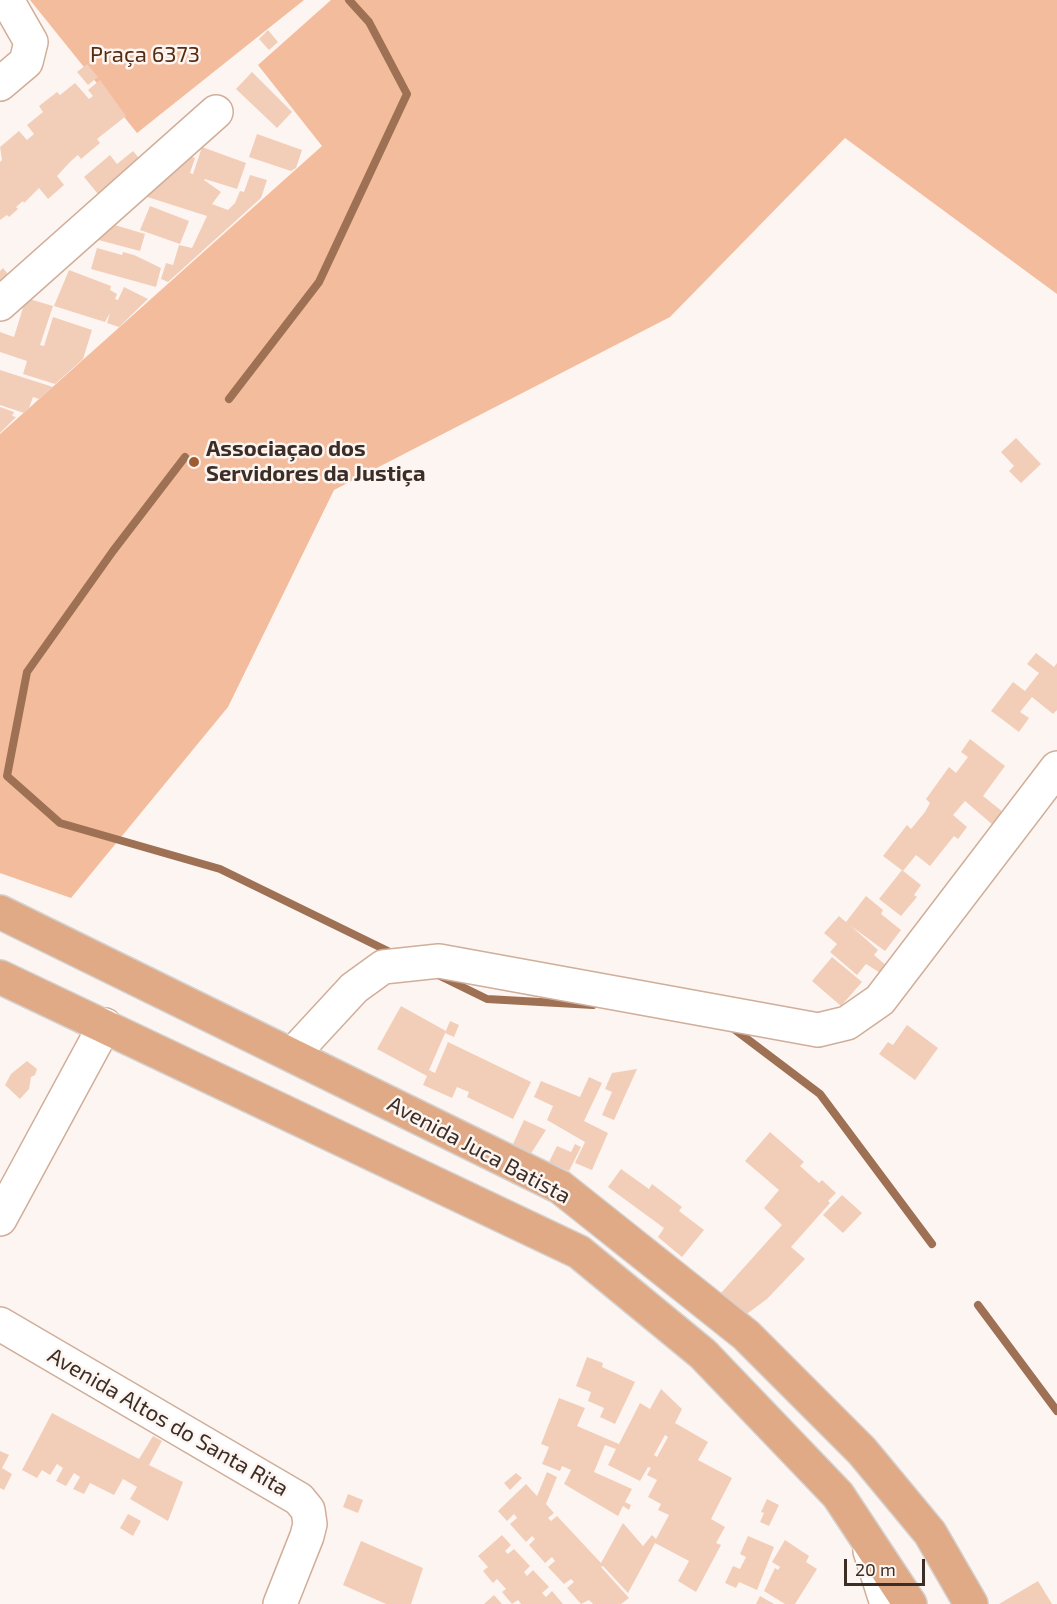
<!DOCTYPE html>
<html>
<head>
<meta charset="utf-8">
<style>
  body { margin:0 }
  #map { position:relative; width:1057px; height:1604px; overflow:hidden; background:#fdf5f1; font-family:"Exo 2",sans-serif }
  canvas { display:block }
  .scale { position:absolute; left:844px; top:1559px; width:81px; height:27px; box-sizing:border-box; border:3px solid #3c2e26; border-top:0; padding-left:8px; font-size:18px; line-height:21px; white-space:nowrap; color:#3c2e26; -webkit-text-stroke:4px #fdf5f1; paint-order:stroke }
</style>
</head>
<body>
<div id="map">
<canvas width="1057" height="1604"></canvas>
<div class="scale">20 m</div>
</div>
<script>
const context = document.querySelector('canvas').getContext('2d');
context.lineJoin = 'round';
function fill(path, color) { context.fillStyle = color; context.fill(path, 'evenodd'); }
const toPath = rows => new Path2D(rows.map(r => 'M' + r).join(''));
function stroke(path, color, width, dash) { context.strokeStyle = color; context.lineWidth = width; context.lineCap = dash ? 'butt' : 'round'; context.setLineDash(dash || []); context.stroke(path); }
function label(font, color, halo, rows, align = 'center') {
  context.font = font + ' "Exo 2",sans-serif'; context.lineWidth = 5; context.setLineDash([]); context.textBaseline = 'middle'; context.strokeStyle = halo; context.fillStyle = color; for (const [text, x, y, turn = 0] of rows) {
    context.save(); context.translate(x, y); context.rotate((+turn || 0) * Math.PI / 180); context.textAlign = isNaN(turn) ? turn : align; if (halo) context.strokeText(text, 0, 0); context.fillText(text, 0, 0); context.restore();
  }
}
const green = toPath([
  [30,0,304,0,137,133],
  [331,0,1057,0,1057,294,845,138,670,317,334,490,228,707,71,898,0,873,0,434,322,146,258,65]
]);
const stream = toPath([
  [229,399,319,282,407,94,369,22,349,0],
  [185,457,113,551,27,672,7,776,60,823,220,869,396,955],
  [438,975,487,999,593,1005],
  [730,1026,820,1094,932,1244],
  [978,1305,1057,1411]
]);
const building = toPath([
  [268,30,278,42,269,50,259,39],
  [87,64,98,77,88,85,77,72],
  [252,72,292,112,277,128,236,89],
  [100,80,126,116,97,139,100,143,81,159,78,155,71,161,57,176,64,185,48,199,39,188,24,203,23,201,16,207,18,209,9,217,7,215,0,220,0,162,2,160,0,147,19,131,27,140,34,134,27,125,43,112,39,106,57,92,60,95,75,83,89,99,93,96,88,90],
  [257,134,302,150,296,168,291,171,249,157],
  [202,147,246,163,237,189,205,179,204,180,221,192,212,204,228,210,235,203,240,191,244,192,250,175,267,180,261,198,168,282,161,279,166,263,173,265,179,245,192,248,207,216,138,194,169,166,179,169,184,154,195,158,190,173,193,174],
  [133,151,143,163,102,199,84,177,110,155,117,164],
  [150,206,189,221,180,244,140,230],
  [108,223,145,234,140,251,91,238],
  [97,248,122,255,123,252,134,255,161,268,156,287,91,269],
  [3,268,11,278,0,288,0,271],
  [69,270,111,286,110,290,117,294,115,299,118,300,124,287,148,299,119,327,107,323,110,313,105,322,54,306],
  [26,298,53,306,40,345,44,346,53,317,92,330,83,359,55,384,23,374,27,361,0,352,0,332,14,337],
  [0,370,53,387,39,399,33,397,29,408,24,413,0,405],
  [0,407,14,412,12,416,16,417,0,433],
  [1016,438,1041,464,1021,483,1009,471,1014,466,1001,452],
  [1036,653,1054,667,1057,663,1057,710,1053,714,1032,697,1020,712,1029,718,1019,732,991,711,1013,682,1025,691,1039,673,1027,664],
  [970,739,1005,766,983,796,1003,812,993,825,965,801,953,815,967,827,958,839,954,836,930,866,916,855,903,871,883,856,907,825,911,829,925,812,930,803,926,799,949,767,956,773,968,757,961,752],
  [902,870,921,885,914,895,917,897,901,916,879,899],
  [866,896,883,910,881,914,901,930,885,951,851,926,878,950,874,955,888,967,882,974,866,964,857,975,830,952,837,944,824,933,839,916,846,922],
  [832,957,862,982,841,1006,812,981],
  [401,1006,446,1031,429,1070,435,1073,448,1042,531,1082,513,1119,467,1097,469,1092,457,1087,452,1098,423,1085,427,1076,377,1049],
  [450,1021,459,1025,454,1037,445,1033],
  [907,1025,938,1048,915,1080,879,1054,888,1042,893,1045],
  [27,1061,37,1069,35,1075,31,1077,29,1089,20,1099,5,1085,11,1074],
  [637,1069,614,1120,602,1115,612,1092,605,1089,612,1073],
  [589,1077,602,1083,584,1121,608,1133,592,1170,575,1163,585,1142,547,1120,553,1106,534,1097,541,1081,580,1097],
  [524,1120,546,1130,530,1155,513,1144],
  [770,1132,804,1162,800,1166,819,1183,822,1180,836,1193,828,1201,830,1203,791,1247,805,1259,767,1299,744,1316,721,1293,782,1225,764,1208,779,1190,745,1161],
  [575,1144,581,1147,569,1171,549,1162,557,1146,571,1152],
  [621,1169,649,1189,652,1184,682,1207,679,1211,704,1230,682,1257,658,1237,664,1228,608,1187],
  [842,1195,862,1213,843,1233,823,1215],
  [587,1357,603,1363,602,1367,635,1382,615,1424,600,1417,604,1408,588,1401,591,1392,576,1386],
  [661,1389,682,1409,675,1423,708,1442,698,1460,732,1478,711,1519,725,1527,716,1543,721,1545,696,1592,678,1581,689,1561,655,1543,628,1593,603,1566,601,1567,629,1598,621,1604,593,1604,589,1600,581,1604,567,1588,574,1582,571,1579,564,1584,548,1567,555,1561,552,1557,545,1563,529,1545,535,1539,532,1536,526,1542,510,1524,517,1518,514,1514,507,1521,498,1511,526,1484,537,1496,547,1472,557,1477,546,1504,554,1513,548,1518,551,1521,557,1516,601,1563,623,1523,643,1546,652,1535,656,1539,669,1515,658,1510,661,1504,648,1497,657,1480,647,1475,651,1468,648,1467,640,1481,608,1465,616,1449,605,1445,594,1472,632,1489,625,1502,631,1505,629,1510,623,1506,618,1516,564,1484,571,1470,562,1466,560,1471,542,1464,549,1447,541,1444,559,1398,585,1408,577,1426,619,1444,640,1403,650,1409],
  [665,1435,668,1437,657,1457,654,1455],
  [52,1413,139,1459,153,1436,162,1441,149,1465,183,1482,168,1521,130,1499,137,1487,123,1479,114,1495,90,1483,84,1494,73,1489,80,1477,74,1473,66,1486,56,1481,63,1468,57,1464,50,1475,42,1470,37,1478,22,1470],
  [0,1451,9,1455,2,1468,12,1474,4,1490,0,1488],
  [516,1473,522,1478,510,1490,504,1483],
  [348,1494,363,1500,358,1513,343,1507],
  [767,1499,779,1505,769,1526,760,1522,764,1513,761,1512],
  [128,1514,141,1521,133,1536,120,1528],
  [502,1535,511,1545,505,1551,508,1554,514,1549,530,1566,524,1572,527,1576,533,1570,549,1587,542,1593,546,1597,552,1591,563,1604,521,1604,518,1600,512,1604,502,1592,506,1589,497,1579,493,1583,483,1571,488,1567,478,1556],
  [748,1536,774,1547,757,1590,739,1582,736,1588,725,1583,733,1566,740,1569,746,1557,740,1554],
  [785,1540,809,1556,806,1562,817,1569,795,1604,785,1604,764,1591,775,1568,778,1570,780,1567,772,1562],
  [361,1541,423,1568,411,1604,386,1604,343,1585],
  [1038,1581,1052,1604,999,1604],
  [494,1595,502,1604,484,1604],
  [760,1596,774,1604,756,1604]
]);
const minor = toPath([
  [0,84,26,62,31,42,7,0],
  [0,304,216,112],
  [293,1054,354,988,383,967,439,961,818,1030,847,1023,880,1000,1057,768],
  [0,1219,105,1025],
  [0,1324,299,1499,308,1510,310,1524,307,1536,280,1604],
  [870,1551,887,1604]
]);
const major = toPath([
  [0,912,560,1187,746,1335,862,1451,930,1533,971,1604],
  [0,977,579,1252,703,1354,838,1495,910,1604]
]);
const markers = [
  [194,462,6,"#a05b2e"]
];
const parkNames = [
  ["Praça 6373",145,55]
];
const poiNames = [
  ["Associaçao dos",206,449],
  ["Servidores da Justiça",206,474]
];
const streetNames = [
  ["Avenida Juca Batista",479,1150,28],
  ["Avenida Altos do Santa Rita",168,1422,30]
];
fill(green, '#f3bc9c');
stroke(stream, '#9e7054', 8);
fill(building, '#f2ceb9');
stroke(minor, '#d0ae99', 36);
stroke(major, '#d4d1cf', 36);
stroke(minor, '#fff', 33);
stroke(major, '#dfaa85', 33);
for (const [x, y, r, color] of markers) { const dot = new Path2D(); dot.arc(x, y, r, 0, 2 * Math.PI); context.fillStyle = color; context.fill(dot); stroke(dot, '#fdf5f1', 2); }
label('22px', '#562d12', '#fdf5f1', parkNames);
label('bold 22px', '#3c2e26', '#fdf5f1', poiNames, 'left');
label('22px', '#3c2e26', '#fdf5f1', streetNames);
</script>
</body>
</html>
